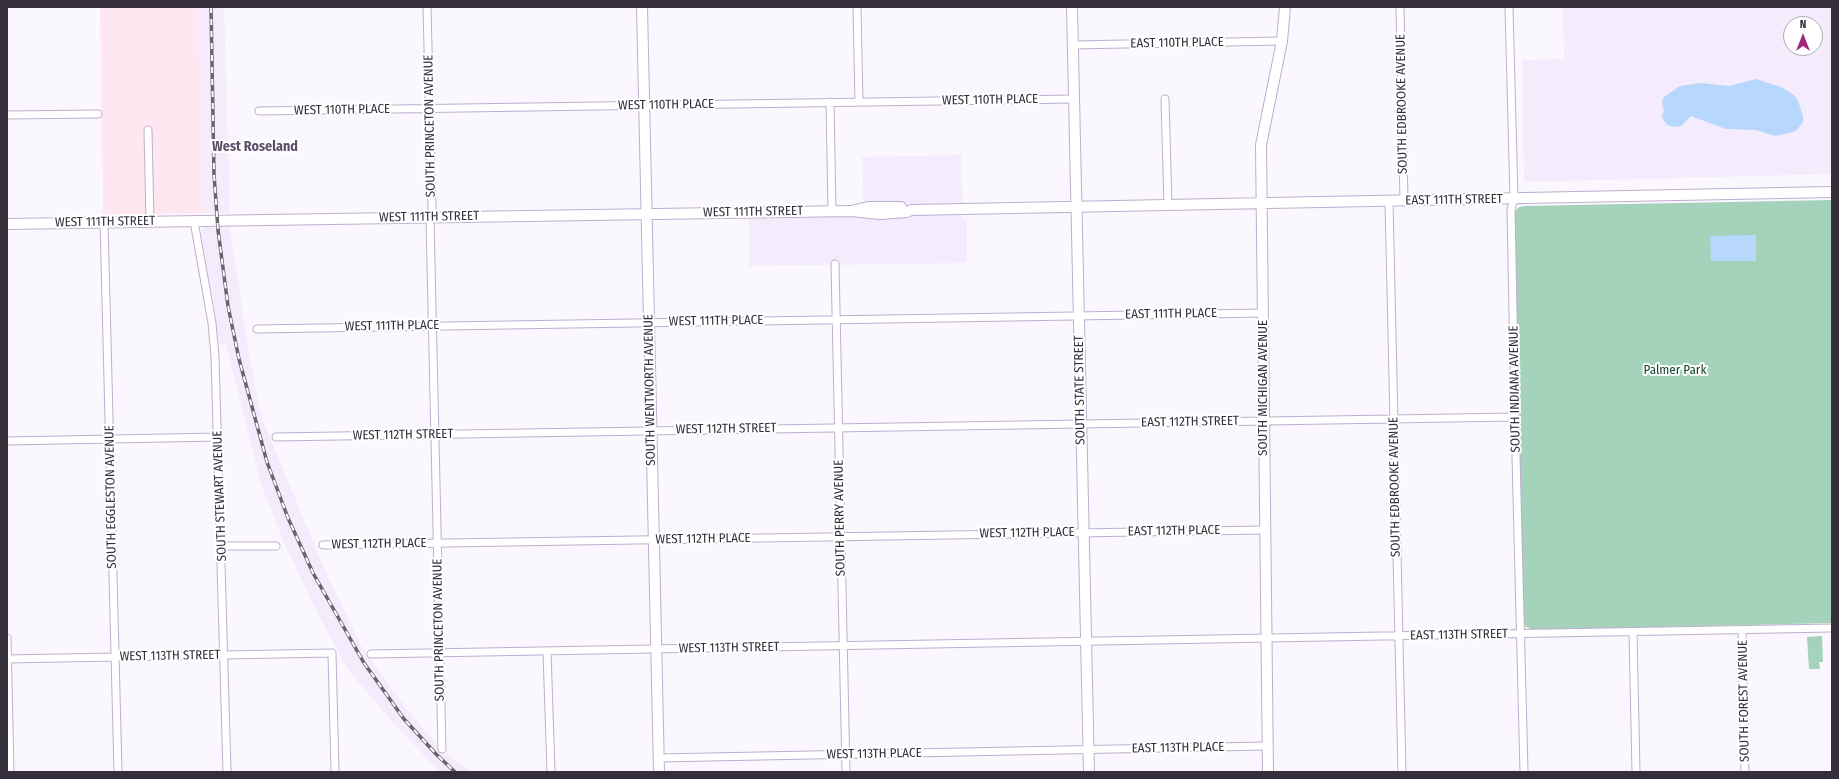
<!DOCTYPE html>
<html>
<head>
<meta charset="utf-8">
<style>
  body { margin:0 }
  #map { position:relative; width:1839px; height:779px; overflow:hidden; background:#faf7fe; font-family:"Fira Sans Condensed",sans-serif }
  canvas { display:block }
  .frame { position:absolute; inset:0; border:8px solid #352f3b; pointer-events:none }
  .north { position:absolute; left:1783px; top:16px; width:40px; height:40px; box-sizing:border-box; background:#fff; border:1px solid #aeacb1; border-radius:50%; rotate:0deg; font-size:11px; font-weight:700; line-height:16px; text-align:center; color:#352f3b }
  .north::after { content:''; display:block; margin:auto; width:14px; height:18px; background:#9e267f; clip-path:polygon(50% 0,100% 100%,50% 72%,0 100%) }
</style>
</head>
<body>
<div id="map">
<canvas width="1839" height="779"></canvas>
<div class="frame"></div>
<div class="north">N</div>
</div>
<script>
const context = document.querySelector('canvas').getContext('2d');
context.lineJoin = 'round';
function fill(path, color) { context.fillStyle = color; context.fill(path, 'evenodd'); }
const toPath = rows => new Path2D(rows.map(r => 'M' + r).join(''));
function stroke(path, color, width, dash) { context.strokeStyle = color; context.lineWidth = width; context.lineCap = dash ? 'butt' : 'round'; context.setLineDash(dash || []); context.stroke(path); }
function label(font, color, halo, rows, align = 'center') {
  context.font = font + ' "Fira Sans Condensed",sans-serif'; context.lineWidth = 4; context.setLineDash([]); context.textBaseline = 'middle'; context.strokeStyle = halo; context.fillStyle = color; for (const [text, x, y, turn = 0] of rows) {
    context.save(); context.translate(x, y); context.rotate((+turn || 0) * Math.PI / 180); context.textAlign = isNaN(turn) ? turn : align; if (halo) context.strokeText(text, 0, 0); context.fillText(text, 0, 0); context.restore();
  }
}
const industrial = toPath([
  [100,7,199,7,203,213,103,215]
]);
const built = toPath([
  [199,7,224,7,230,213,203,213],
  [1563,7,1832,7,1832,174,1524,182,1522,60,1564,59],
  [1791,24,1815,24,1815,48,1791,48],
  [961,155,963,219,967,218,967,263,749,266,749,217,864,215,862,157],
  [203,227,230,227,249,354,262,418,320,559,361,646,406,708,431,737,451,757,473,772,440,772,415,746,388,717,346,667,316,610,284,543,260,481,226,344,219,345,214,306,201,233]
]);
const green = toPath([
  [1832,200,1832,623,1534,630,1526,627,1523,622,1515,211,1519,207,1525,206],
  [1822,636,1823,662,1819,662,1820,669,1809,669,1807,637]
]);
const water = toPath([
  [1756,79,1783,88,1794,95,1798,101,1803,116,1803,122,1797,130,1790,133,1775,136,1756,130,1726,129,1691,116,1681,126,1677,127,1669,126,1663,120,1662,114,1665,111,1663,109,1662,101,1664,97,1680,86,1701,83,1729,86],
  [1756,235,1756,261,1711,261,1710,236]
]);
const street = toPath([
  [427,7,432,209,430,219,442,749],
  [857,7,859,102],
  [1400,7,1404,201],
  [1509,7,1514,199,1511,209,1515,417,1524,772],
  [1073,45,1282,41],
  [1165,99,1168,205],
  [830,102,832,211],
  [259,111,1074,99],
  [7,115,98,114],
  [148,130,150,222],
  [1389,202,1402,772],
  [194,221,212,323,215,357,227,772],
  [104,222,118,772],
  [835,264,846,772],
  [257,329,1263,313],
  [276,437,1515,417],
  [7,441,218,437],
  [323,545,1264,530],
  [221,546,276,546],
  [1742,630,1745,772],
  [1633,632,1636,772],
  [7,638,10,772],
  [547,651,551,772],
  [371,654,1832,628],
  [7,659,332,653,335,772],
  [659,758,1266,746]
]);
const secondary = toPath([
  [642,7,659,772],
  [1072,7,1089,772],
  [855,210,868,207,901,207],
  [7,224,851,211,880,214,907,212,911,210,1832,192],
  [1268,772,1261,145,1282,41,1285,7]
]);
const rail = toPath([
  [211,7,214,174,218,230,228,306,239,359,267,462,288,518,313,573,364,663,404,719,436,754,455,772]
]);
const streetNames = [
  ["EAST 110TH PLACE",1177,43,-1],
  ["WEST 110TH PLACE",990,100,-1],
  ["SOUTH EDBROOKE AVENUE",1402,104,-91],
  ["WEST 110TH PLACE",666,105,-1],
  ["WEST 110TH PLACE",342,110,-1],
  ["SOUTH PRINCETON AVENUE",430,126,-91],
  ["EAST 111TH STREET",1454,200,-1],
  ["WEST 111TH STREET",753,212,-1],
  ["WEST 111TH STREET",429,217,-1],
  ["WEST 111TH STREET",105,222,-1],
  ["EAST 111TH PLACE",1171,314,-1],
  ["WEST 111TH PLACE",716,321,-1],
  ["WEST 111TH PLACE",392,326,-1],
  ["SOUTH MICHIGAN AVENUE",1263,388,-90],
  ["SOUTH INDIANA AVENUE",1515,389,-91],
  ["SOUTH WENTWORTH AVENUE",650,390,-91],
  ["SOUTH STATE STREET",1080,390,-91],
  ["EAST 112TH STREET",1190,422,-1],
  ["WEST 112TH STREET",726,429,-1],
  ["WEST 112TH STREET",403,435,-1],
  ["SOUTH EDBROOKE AVENUE",1395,487,-91],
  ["SOUTH STEWART AVENUE",220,496,-92],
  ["SOUTH EGGLESTON AVENUE",111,497,-91],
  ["SOUTH PERRY AVENUE",840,518,-91],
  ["EAST 112TH PLACE",1174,531,-1],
  ["WEST 112TH PLACE",1027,533,-1],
  ["WEST 112TH PLACE",703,539,-1],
  ["WEST 112TH PLACE",379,544,-1],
  ["SOUTH PRINCETON AVENUE",439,630,-91],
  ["EAST 113TH STREET",1459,635,-1],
  ["WEST 113TH STREET",729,648,-1],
  ["WEST 113TH STREET",170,656,-1],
  ["SOUTH FOREST AVENUE",1744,701,-91],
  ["EAST 113TH PLACE",1178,748,-1],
  ["WEST 113TH PLACE",874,754,-1]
];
const parkNames = [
  ["Palmer Park",1675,370]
];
const neighbourhoodNames = [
  ["West Roseland",255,147]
];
fill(industrial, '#ffe7f2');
fill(built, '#f4ecfc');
fill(green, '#a5d2ba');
fill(water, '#b7d7fc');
stroke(street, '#bfaece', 9);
stroke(secondary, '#bfaece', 12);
stroke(street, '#fff', 7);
stroke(secondary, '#fff', 10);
stroke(rail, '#69646f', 3.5);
stroke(rail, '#fff', 2, [6]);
label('13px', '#352f3b', '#fff', streetNames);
label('13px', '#13442f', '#fff', parkNames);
label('bold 14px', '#5e4f6a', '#fff', neighbourhoodNames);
</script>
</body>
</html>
